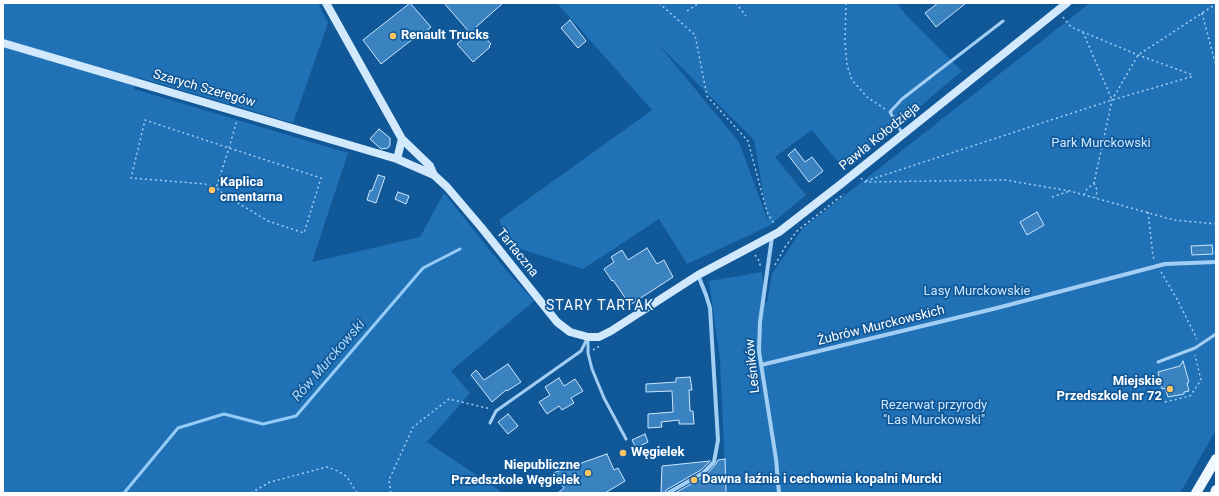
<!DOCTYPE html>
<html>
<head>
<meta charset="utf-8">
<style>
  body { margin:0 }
  #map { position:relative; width:1219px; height:496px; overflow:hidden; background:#115898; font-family:Roboto,sans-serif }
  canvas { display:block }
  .frame { position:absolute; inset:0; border:4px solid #fff; pointer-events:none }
</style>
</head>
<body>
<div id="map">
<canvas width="1219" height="496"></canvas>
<div class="frame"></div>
</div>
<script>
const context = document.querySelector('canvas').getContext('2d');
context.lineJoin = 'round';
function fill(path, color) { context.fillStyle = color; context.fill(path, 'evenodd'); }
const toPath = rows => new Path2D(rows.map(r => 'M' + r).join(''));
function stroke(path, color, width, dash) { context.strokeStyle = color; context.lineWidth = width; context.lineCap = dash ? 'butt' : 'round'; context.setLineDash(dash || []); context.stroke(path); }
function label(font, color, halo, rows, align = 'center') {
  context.font = font + ' Roboto,sans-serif'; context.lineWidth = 3.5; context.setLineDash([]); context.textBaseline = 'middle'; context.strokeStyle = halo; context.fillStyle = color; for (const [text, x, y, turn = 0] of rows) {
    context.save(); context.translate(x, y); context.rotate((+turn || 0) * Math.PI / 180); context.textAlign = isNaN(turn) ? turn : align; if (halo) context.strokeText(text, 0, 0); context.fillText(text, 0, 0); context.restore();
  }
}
const green = toPath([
  [3,3,318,3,328,23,293,123,137,77,134,89,348,153,312,262,420,237,444,193,506,270,534,301,451,371,470,393,427,442,499,490,501,493,3,493],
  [557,3,897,3,905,14,962,71,904,120,843,168,812,130,775,157,806,195,769,226,687,264,659,219,583,269,511,246,499,220,652,110],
  [658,44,754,140,768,221,739,142],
  [1090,3,1216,3,1216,430,1180,493,726,493,720,360,709,281,762,272,765,302,767,303,772,274,803,228]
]);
const stream = toPath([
  [124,493,178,428,224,414,263,424,296,416,423,268,460,249]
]);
const building = toPath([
  [410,3,431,27,425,32,423,31,381,64,363,40,410,3],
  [444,3,503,3,476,27,491,44,489,46,490,47,473,62,457,44,470,33,444,3],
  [938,3,966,3,936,27,925,13,938,3],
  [570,20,586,41,578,48,561,28,570,20],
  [379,129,390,138,390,145,388,148,381,149,370,139,379,129],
  [795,149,805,162,812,157,823,171,809,182,788,155,795,149],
  [378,175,385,177,376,203,367,200,370,190,372,191,378,175],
  [398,192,409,196,406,204,395,199,398,192],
  [1037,212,1044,225,1027,235,1020,222,1037,212],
  [1212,245,1213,254,1192,255,1191,246,1212,245],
  [647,248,657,264,664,260,673,277,630,305,613,280,612,281,604,269,614,262,611,257,622,250,628,260,647,248],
  [1183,361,1189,382,1187,383,1189,391,1184,392,1184,394,1168,397,1165,388,1162,389,1158,372,1180,366,1183,361],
  [508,364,521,382,507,391,506,390,492,402,471,375,476,370,484,380,508,364],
  [690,377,692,390,689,390,690,411,693,411,694,424,679,424,679,420,661,422,662,427,648,428,648,414,673,412,672,391,646,392,646,384,676,382,676,378,690,377],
  [559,378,564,386,575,379,583,391,571,398,574,403,562,410,559,406,547,414,539,402,550,395,545,387,559,378],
  [508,414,518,426,508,434,498,422,508,414],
  [645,434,648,442,636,448,632,440,645,434],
  [607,454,614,470,618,468,625,481,605,493,558,493,564,488,553,473,607,454],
  [725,459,726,493,675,493,705,476,716,464,718,460,725,459],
  [710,461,701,470,666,490,665,493,661,493,662,466,710,461]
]);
const path = toPath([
  [659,3,695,35,707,96,748,141,764,201,768,214,775,225],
  [736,3,746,16],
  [846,3,845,42,847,65,852,80,867,97,885,109],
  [687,11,699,3],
  [1202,13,1216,66],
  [1063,17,1071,27,1138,55,1193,75],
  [1083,32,1112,100],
  [861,178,865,182,1005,180,1070,191,1174,220,1216,224],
  [866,181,1112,100,1194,76],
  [1094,183,1097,190,1096,198],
  [216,188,205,184,131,178,145,120,229,148,321,178,304,233,268,221,228,197,216,188,229,148,237,120],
  [1084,195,1087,189,1094,183,1112,100,1138,55,1216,4],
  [1052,197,1070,191],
  [1148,212,1153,256,1154,259],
  [755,255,760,262,760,266],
  [775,265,785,247,797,231,844,194],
  [1161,272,1177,299,1197,339],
  [593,350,600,346],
  [1165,402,1190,396,1201,380,1195,355],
  [251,493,270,482,327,467,338,471,347,477,357,493],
  [391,493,389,480,413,427,449,399,491,409]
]);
const lane = toPath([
  [902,133,890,112,902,99,1003,21],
  [588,339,588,353,592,369,604,398,626,439],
  [1158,362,1195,348,1216,334],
  [490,423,496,411,581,351,587,339]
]);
const street = toPath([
  [772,237,760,322,759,351,776,459,779,493],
  [761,365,997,308,1165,264,1216,262],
  [668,493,703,473,714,462,718,440,710,308,706,295,698,275]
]);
const secondary = toPath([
  [326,3,402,139,397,159],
  [3,43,397,159,434,175,447,187,481,227,557,322,570,332,588,337,599,337,611,331,698,275,779,232,841,184,1067,3],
  [402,139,430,166,434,175]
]);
const primary = toPath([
  [1196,493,1216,459],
  [1215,493,1216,490]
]);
const markers = [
  [393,36,4,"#ffc565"],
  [212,190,4,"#ffc565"],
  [1170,389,4,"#ffc565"],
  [623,453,4,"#ffc565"],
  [588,473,4,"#ffc565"],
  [694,480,4,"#ffc565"]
];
const poiNames = [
  ["Renault Trucks",401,36],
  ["Kaplica",220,183],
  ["cmentarna",220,198],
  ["Miejskie",1162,382,"right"],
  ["Przedszkole nr 72",1162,397,"right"],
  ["Węgielek",631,453],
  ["Niepubliczne",580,466,"right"],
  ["Przedszkole Węgielek",580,481,"right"],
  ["Dawna łaźnia i cechownia kopalni Murcki",702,480]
];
const streetNames = [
  ["Szarych Szeregów",204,89,16],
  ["Pawła Kołodzieja",880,137,-39],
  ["Tartaczna",517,253,51],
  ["Żubrów Murckowskich",881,326,-14],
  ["Leśników",753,366,-96]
];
const parkNames = [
  ["Park Murckowski",1101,144],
  ["Lasy Murckowskie",977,292],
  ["Rezerwat przyrody",934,406],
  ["\"Las Murckowski\"",934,421]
];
const neighbourhoodNames = [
  ["STARY TARTAK",600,306]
];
const waterNames = [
  ["Rów Murckowski",329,361,-49]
];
fill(green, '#2071b5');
stroke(stream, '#94cbf7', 3);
fill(building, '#3a82c0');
stroke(building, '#cbe6fe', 1);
stroke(path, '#a2cef4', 1.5, [2, 3]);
stroke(lane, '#a2cef4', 3);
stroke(street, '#a2cef4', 4);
stroke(secondary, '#d2e9fd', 8);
stroke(primary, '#eff7ff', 10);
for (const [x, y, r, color] of markers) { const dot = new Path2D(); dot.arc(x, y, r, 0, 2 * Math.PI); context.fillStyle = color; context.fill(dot); stroke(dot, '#115898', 1.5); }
label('bold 13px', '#fff', '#115898', poiNames, 'left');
label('13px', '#fff', '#115898', streetNames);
label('13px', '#cbe6fe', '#115898', parkNames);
context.letterSpacing = '1px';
label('14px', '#fff', '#115898', neighbourhoodNames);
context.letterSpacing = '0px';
label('italic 14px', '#afd8fa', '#115898', waterNames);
</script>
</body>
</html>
